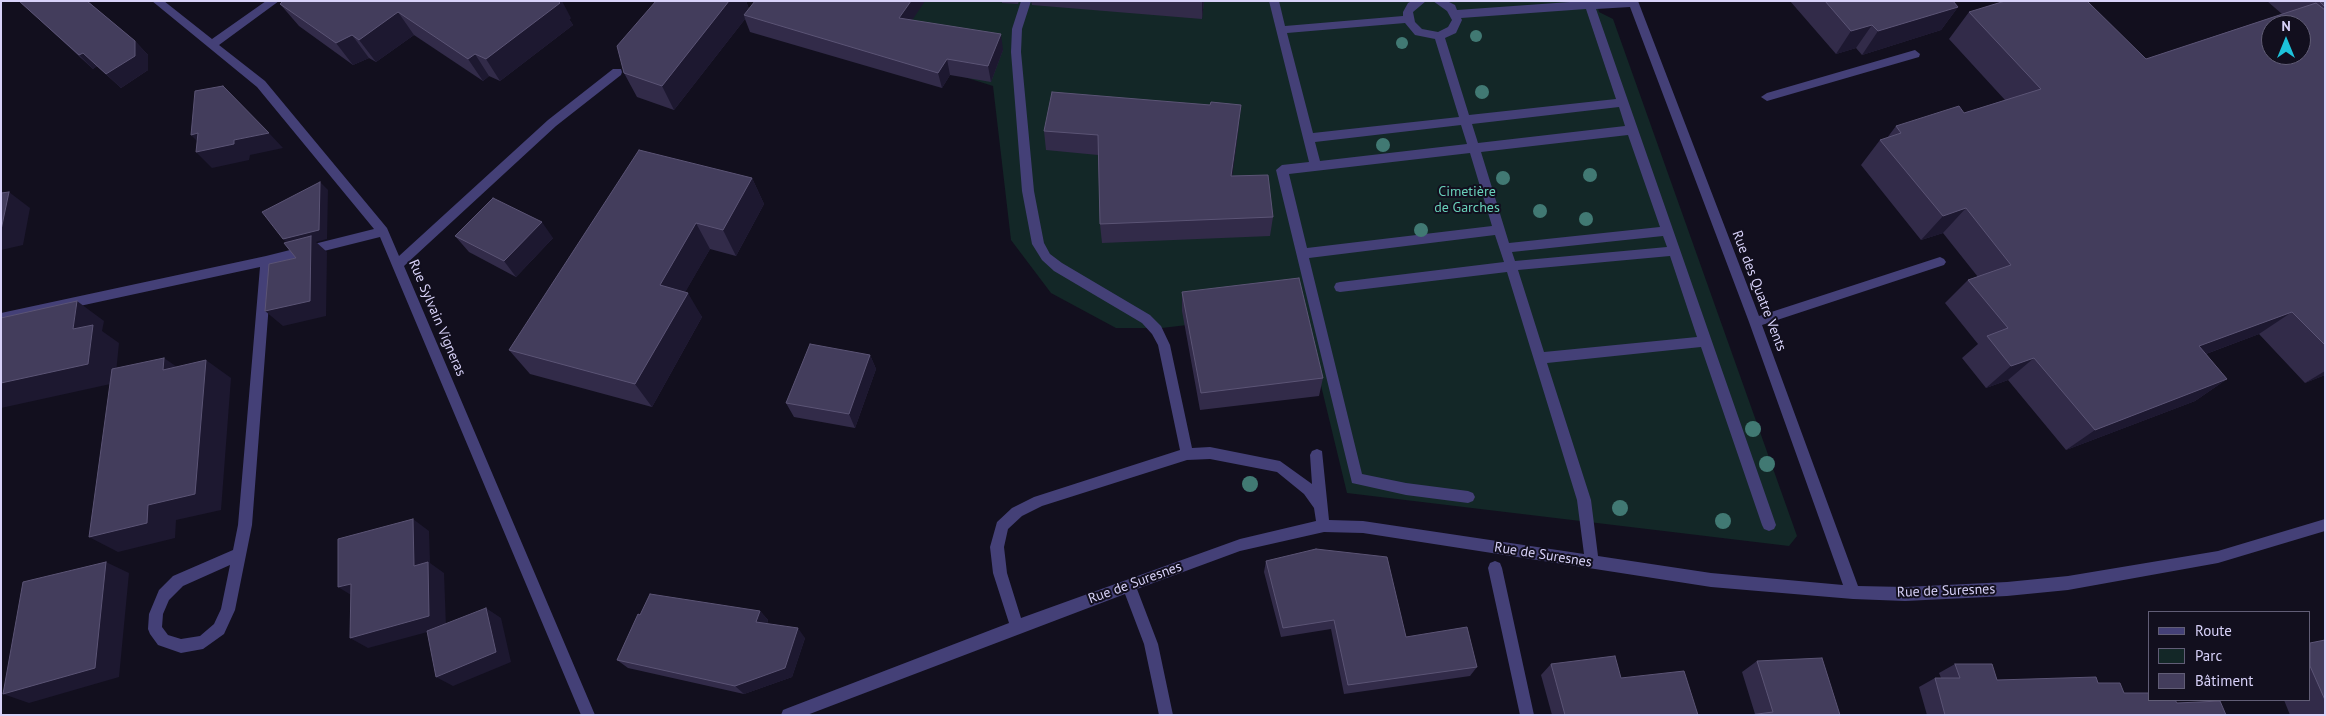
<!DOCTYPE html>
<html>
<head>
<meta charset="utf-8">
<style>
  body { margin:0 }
  #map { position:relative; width:2326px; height:716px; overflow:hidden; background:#120f1e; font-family:"PT Sans",sans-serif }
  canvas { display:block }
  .frame { position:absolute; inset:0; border:2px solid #d8d2f9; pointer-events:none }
  .legend { position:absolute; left:2148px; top:611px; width:162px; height:90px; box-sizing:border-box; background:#120f1e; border:1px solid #615d76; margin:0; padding:6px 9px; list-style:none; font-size:15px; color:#d8d2f9 }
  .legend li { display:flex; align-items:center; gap:10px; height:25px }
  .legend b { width:25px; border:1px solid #615d76 }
  .north { position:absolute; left:2261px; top:15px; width:50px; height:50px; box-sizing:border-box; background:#120f1e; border:1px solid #615d76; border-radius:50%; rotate:0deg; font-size:14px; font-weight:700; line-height:20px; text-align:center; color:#d8d2f9 }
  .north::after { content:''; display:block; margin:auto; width:18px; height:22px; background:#1dc2da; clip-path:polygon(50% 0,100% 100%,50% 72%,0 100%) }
</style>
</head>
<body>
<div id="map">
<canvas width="2326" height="716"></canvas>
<div class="frame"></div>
<ul class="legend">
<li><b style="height:6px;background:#444077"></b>Route</li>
<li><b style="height:14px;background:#132727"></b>Parc</li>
<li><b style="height:14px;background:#433d5c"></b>Bâtiment</li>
</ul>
<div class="north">N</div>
</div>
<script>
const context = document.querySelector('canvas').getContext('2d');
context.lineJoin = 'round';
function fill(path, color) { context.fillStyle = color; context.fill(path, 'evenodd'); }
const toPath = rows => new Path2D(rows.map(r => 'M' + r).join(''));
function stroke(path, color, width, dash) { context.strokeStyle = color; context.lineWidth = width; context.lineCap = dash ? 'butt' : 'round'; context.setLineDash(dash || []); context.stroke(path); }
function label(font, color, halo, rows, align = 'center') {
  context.font = font + ' "PT Sans",sans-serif'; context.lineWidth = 4; context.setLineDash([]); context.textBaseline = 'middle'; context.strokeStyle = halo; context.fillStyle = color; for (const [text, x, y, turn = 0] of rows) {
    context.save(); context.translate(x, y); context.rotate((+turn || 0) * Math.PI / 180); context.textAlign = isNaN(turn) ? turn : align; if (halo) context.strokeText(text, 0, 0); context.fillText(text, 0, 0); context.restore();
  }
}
const green = toPath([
  [770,1,1596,1,1599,12,1613,19,1797,536,1789,546,1347,493,1303,311,1162,328,1116,328,1051,293,1011,240,993,86,761,13]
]);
const minor = toPath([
  [152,1,164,1,212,39,266,1,279,1,219,45,265,81,387,228,399,256,548,120,613,69,621,69,622,72,621,75,556,126,404,266,595,715,581,715,380,237,272,264,252,525,235,610,224,634,203,649,181,653,158,645,150,634,148,629,149,614,159,590,173,576,233,550,238,525,260,267,1,323,1,313,266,256,374,229,257,87,152,1],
  [230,565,221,609,214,624,200,636,181,639,168,635,162,627,163,614,169,600,183,586,230,565],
  [1021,1,1031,1,1022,29,1021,52,1034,191,1044,243,1050,254,1062,263,1150,315,1161,326,1170,345,1192,448,1210,447,1280,461,1312,484,1310,455,1312,451,1317,449,1322,451,1329,520,1363,521,1584,554,1577,500,1507,272,1340,292,1336,291,1334,287,1336,283,1340,282,1504,262,1495,235,1309,258,1362,474,1406,483,1468,491,1473,493,1475,497,1473,501,1468,503,1406,495,1352,483,1276,170,1282,165,1309,162,1269,1,1279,1,1285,26,1403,16,1403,12,1408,3,1412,1,1426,1,1413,12,1415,22,1422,29,1438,32,1448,27,1452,20,1447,11,1433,1,1447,1,1455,5,1457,10,1584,1,1638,1,1759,316,1940,257,1944,259,1946,262,1944,265,1762,325,1858,586,1905,587,2007,582,2068,576,2218,551,2325,519,2325,531,2218,563,2068,590,2007,596,1905,601,1853,599,1711,587,1363,533,1324,532,1240,551,1137,589,1158,644,1173,715,1159,715,1144,644,1125,594,807,715,781,715,783,710,788,708,1009,623,993,573,990,547,997,522,1012,508,1034,497,1180,450,1158,345,1152,334,1142,323,1054,271,1042,260,1032,244,1022,191,1011,52,1012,29,1021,1],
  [1630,7,1749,322,1843,585,1711,573,1598,556,1591,500,1547,363,1701,347,1762,525,1764,529,1769,531,1774,529,1776,525,1596,9,1630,7],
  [1586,9,1616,99,1469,115,1445,38,1456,33,1462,20,1461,18,1586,9],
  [1405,23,1415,35,1435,39,1459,117,1313,133,1287,33,1405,23],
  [1619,107,1625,126,1478,143,1472,124,1619,107],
  [1461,125,1467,144,1320,161,1315,142,1461,125],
  [1628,135,1660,227,1509,243,1481,152,1628,135],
  [1470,153,1492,226,1307,248,1289,174,1470,153],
  [1663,236,1667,247,1515,261,1512,252,1663,236],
  [1670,256,1697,337,1544,352,1518,270,1670,256],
  [1210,459,1277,472,1304,494,1314,508,1316,521,1240,539,1021,618,1007,573,1004,547,1008,529,1022,516,1042,506,1187,460,1210,459],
  [1915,50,1920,54,1919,57,1767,101,1761,97,1767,93,1915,50],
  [1495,561,1500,563,1502,568,1534,715,1520,715,1488,568,1490,563,1495,561]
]);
const trees = [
  [1476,36,6],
  [1402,43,6],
  [1482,92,7],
  [1383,145,7],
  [1590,175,7],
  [1503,178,7],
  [1540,211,7],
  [1586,219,7],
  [1421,230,7],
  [1753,429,8],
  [1767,464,8],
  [1250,484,8],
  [1620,508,8],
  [1723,521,8]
];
const wall = toPath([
  [19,1,87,1,135,41,148,55,148,70,121,88,97,66,93,69],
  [656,1,746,1,749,9,913,20,1003,50,991,82,950,75,942,88,750,32,745,19,674,110,637,97,624,73],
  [1002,1,1019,1,1018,4,1002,3],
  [1031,1,1204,1,1202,19,1032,5],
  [1790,1,1953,1,1958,7,1941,30,1862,55,1856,48,1836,54],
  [2267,1,2325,1,2325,375,2305,383,2259,334,2206,354,2227,379,2195,401,2066,450,2008,380,1986,388,1962,358,1978,344,1945,303,1968,280,1978,277,1943,233,1921,240,1861,165,1880,140,1887,138,1896,126,1964,113,2005,100,1949,39,1969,12,2146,59,2282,14],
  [280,4,571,18,569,19,573,25,500,81,489,76,483,81,414,35,376,62,369,58,353,65,299,26],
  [1239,125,1232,176,1273,217,1270,236,1102,243,1100,224,1098,155,1046,150,1044,131],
  [752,178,764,204,736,256,710,249,685,292,702,317,652,407,530,374,509,350],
  [455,236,553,238,516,277,469,252],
  [1182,292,1323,378,1319,396,1200,410,1182,311],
  [870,355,876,369,855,428,794,417,786,403],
  [1266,561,1406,637,1477,667,1470,676,1344,694,1331,629,1281,637,1264,572],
  [760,611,768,620,767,624,805,638,792,677,744,694,628,668,617,660,640,615],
  [2325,640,2325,715,2290,715,2284,700,2310,700,2310,643],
  [1757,661,1840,715,1755,714,1742,672],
  [1551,664,1621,678,1698,715,1552,715,1541,675],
  [1955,664,1997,680,2098,683,2124,693,2177,703,2226,715,1927,715,1919,687,1935,678,1941,678,1939,673]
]);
const shadedWall = toPath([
  [555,1,562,1,571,18,569,19,573,25,500,81,486,59],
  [729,1,746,1,750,12,744,15,745,19,674,110,662,86],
  [911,1,925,1,903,34,899,18],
  [1202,1,1204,1,1202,19],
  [1958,7,1941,30,1862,55,1878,31],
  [398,12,414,35,376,62,359,40],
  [1872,25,1856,48,1836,54,1851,31],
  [1001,34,1003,50,991,82,988,66],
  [352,35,369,58,353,65,336,43],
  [135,41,148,55,148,70,121,88,106,74],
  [83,53,97,66,93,69,79,55],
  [475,54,489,76,483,81,468,59],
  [947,59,950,75,942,88,938,73],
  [1241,105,1239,125,1230,195,1231,176],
  [198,133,234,140,269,133,283,148,250,155,249,160,212,168,196,152,206,150,191,135],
  [752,178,764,204,736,256,723,230],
  [320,182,328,190,327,239,316,242,327,252,326,316,283,326,265,311,311,243,292,248,283,239],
  [9,192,30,208,23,245,1,250,1,230],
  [1966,208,1943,233,1921,240,1943,216],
  [542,222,553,238,516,277,504,261],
  [696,223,710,249,675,310,660,285],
  [688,293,702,317,652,407,635,384],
  [77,301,104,321,102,331,119,343,115,383,1,408,1,383,73,329],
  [2292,312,2259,334,2168,368,2199,346],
  [870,355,876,369,855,428,849,414],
  [164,358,190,376,163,370],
  [2034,358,2008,380,1986,388,2011,366],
  [206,360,231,378,221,510,176,520,175,538,118,552,89,537,148,505],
  [2325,371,2325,375,2305,383],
  [2227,379,2195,401,2066,450,2095,430],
  [413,519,429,531,430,563,444,573,446,627,368,648,350,638,414,566],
  [106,562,129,573,119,677,29,703,3,694],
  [351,584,356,598,338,587],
  [486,608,501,618,511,662,453,686,436,677],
  [760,611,768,620,764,632,756,622],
  [798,628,805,638,792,677,744,694,735,686]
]);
const building = toPath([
  [19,1,87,1,135,41,135,56,106,74,83,53,79,55,19,1],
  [283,1,558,1,560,3,486,59,475,54,468,59,398,12,359,40,352,35,336,43,280,4,283,1],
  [656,1,729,1,662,86,624,73,617,46,656,1],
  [755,1,911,1,899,18,1001,34,988,66,947,59,938,73,744,15,755,1],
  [1825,1,1953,1,1958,7,1878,31,1872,25,1851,31,1825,1],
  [2005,1,2087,1,2146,59,2316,3,2325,10,2325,345,2292,312,2199,346,2227,379,2095,430,2034,358,2011,366,1987,336,2008,328,1968,280,2011,265,1966,208,1943,216,1880,140,1901,133,1896,126,1959,106,1964,113,2041,89,1969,12,2005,1],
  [2271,25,2301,25,2301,55,2271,55,2271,25],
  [2319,1,2325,1,2325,7,2319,1],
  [223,86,269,133,234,140,234,144,196,152,198,133,191,135,195,91,223,86],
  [1052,92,1210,105,1211,102,1241,105,1231,176,1268,175,1273,217,1100,224,1098,135,1044,131,1052,92],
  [639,150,752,178,723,230,696,223,660,285,688,293,635,384,509,350,639,150],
  [320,182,319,230,283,239,262,212,320,182],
  [9,192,1,230,1,193,9,192],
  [493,198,542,222,504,261,455,236,493,198],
  [311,236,310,301,265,311,269,264,296,258,284,243,311,236],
  [1299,278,1323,378,1201,393,1182,292,1299,278],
  [77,301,73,329,93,325,88,364,1,383,1,318,77,301],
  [810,344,870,355,849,414,786,403,810,344],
  [164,358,163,370,206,360,195,494,148,505,147,523,89,537,112,369,164,358],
  [413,519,414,566,428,562,429,616,350,638,351,584,338,587,338,539,413,519],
  [1316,549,1387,557,1406,637,1467,627,1477,667,1348,685,1334,620,1283,628,1266,561,1316,549],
  [106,562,95,668,3,694,23,582,106,562],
  [650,594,760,611,756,622,798,628,785,668,735,686,617,660,638,614,640,615,650,594],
  [486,608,496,652,436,677,427,631,486,608],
  [2325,640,2325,700,2310,666,2310,643,2325,640],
  [1615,656,1621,678,1684,671,1698,715,1565,715,1551,664,1615,656],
  [1822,658,1840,715,1750,715,1773,712,1757,661,1822,658],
  [1955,664,1992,664,1997,680,2096,677,2098,683,2120,683,2124,693,2150,693,2150,700,2175,700,2177,703,2220,701,2226,715,1945,715,1935,678,1960,678,1955,664]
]);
const parkNames = [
  ["Cimetière",1467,192],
  ["de Garches",1467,208]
];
const streetNames = [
  ["Rue des Quatre Vents",1759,291,69],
  ["Rue Sylvain Vigneras",437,318,67],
  ["Rue de Suresnes",1543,555,9],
  ["Rue de Suresnes",1135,583,-20],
  ["Rue de Suresnes",1946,591,-2]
];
fill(green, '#132727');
fill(minor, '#444077');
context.fillStyle = '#417973';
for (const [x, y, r] of trees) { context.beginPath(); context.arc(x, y, r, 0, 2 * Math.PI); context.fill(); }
fill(wall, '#322b49');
fill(shadedWall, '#1d1830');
fill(building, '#433d5c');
stroke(building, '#5b5475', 1);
label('14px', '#68cfb8', '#120f1e', parkNames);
label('14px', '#d8d2f9', '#120f1e', streetNames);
</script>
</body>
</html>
